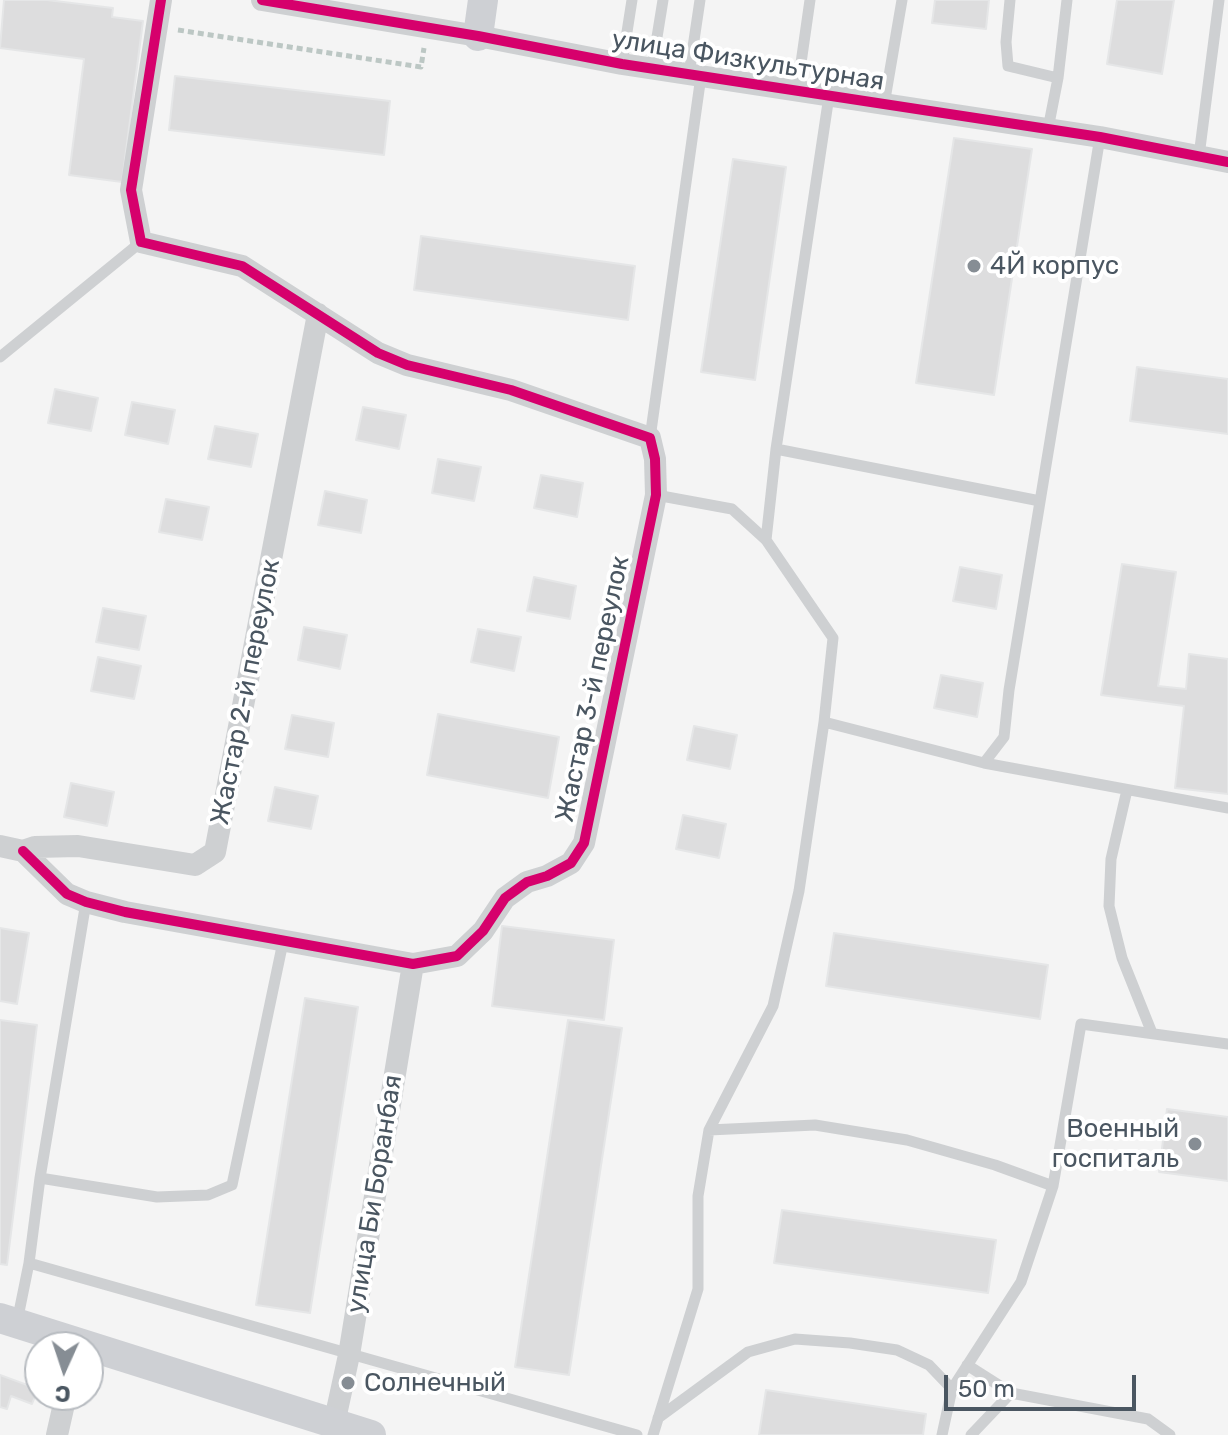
<!DOCTYPE html>
<html>
<head>
<meta charset="utf-8">
<style>
  body { margin:0 }
  #map { position:relative; width:1228px; height:1435px; overflow:hidden; background:#f4f4f4; font-family:Rubik,sans-serif }
  canvas { display:block }
  .north { position:absolute; left:24px; top:1331px; width:80px; height:80px; box-sizing:border-box; background:#fff; border:2px solid #b7bbc0; border-radius:50%; rotate:183deg; font-size:22px; font-weight:700; line-height:32px; text-align:center; color:#4a5661 }
  .north::after { content:''; display:block; margin:auto; width:28px; height:36px; background:#868d94; clip-path:polygon(50% 0,100% 100%,50% 72%,0 100%) }
  .scale { position:absolute; left:944px; top:1375px; width:192px; height:36px; box-sizing:border-box; border:4px solid #4a5661; border-top:0; padding-left:10px; font-size:24px; line-height:28px; white-space:nowrap; color:#4a5661; -webkit-text-stroke:6px #fff; paint-order:stroke }
</style>
</head>
<body>
<div id="map">
<canvas width="1228" height="1435"></canvas>
<div class="north">С</div>
<div class="scale">50 m</div>
</div>
<script>
const context = document.querySelector('canvas').getContext('2d');
context.lineJoin = 'round';
function fill(path, color) { context.fillStyle = color; context.fill(path, 'evenodd'); }
const toPath = rows => new Path2D(rows.map(r => 'M' + r).join(''));
function stroke(path, color, width, dash) { context.strokeStyle = color; context.lineWidth = width; context.lineCap = dash ? 'butt' : 'round'; context.setLineDash(dash || []); context.stroke(path); }
function label(font, color, halo, rows, align = 'center') {
  context.font = font + ' Rubik,sans-serif'; context.lineWidth = 8; context.setLineDash([]); context.textBaseline = 'middle'; context.strokeStyle = halo; context.fillStyle = color; for (const [text, x, y, turn = 0] of rows) {
    context.save(); context.translate(x, y); context.rotate((+turn || 0) * Math.PI / 180); context.textAlign = isNaN(turn) ? turn : align; if (halo) context.strokeText(text, 0, 0); context.fillText(text, 0, 0); context.restore();
  }
}
const building = toPath([
  [4,0,47,0,113,8,112,17,143,21,122,182,69,175,84,59,0,48,4,0],
  [935,0,989,0,986,29,932,23,935,0],
  [1117,0,1174,0,1162,74,1107,64,1117,0],
  [175,76,390,101,384,155,169,130,175,76],
  [954,138,1032,149,994,395,916,383,954,138],
  [733,159,786,167,755,380,701,372,733,159],
  [421,236,635,266,628,320,414,290,421,236],
  [1137,367,1228,379,1228,434,1130,421,1137,367],
  [55,389,98,398,91,431,48,423,55,389],
  [132,402,175,410,168,444,125,435,132,402],
  [363,407,406,415,399,449,356,440,363,407],
  [215,426,258,434,251,467,208,459,215,426],
  [438,459,481,467,474,501,432,493,438,459],
  [541,475,583,483,577,517,534,508,541,475],
  [325,491,367,500,361,533,318,525,325,491],
  [166,499,209,507,202,540,159,532,166,499],
  [1122,564,1176,572,1158,686,1186,689,1189,654,1228,659,1228,794,1175,788,1184,706,1101,695,1122,564],
  [960,567,1002,575,996,609,953,601,960,567],
  [534,577,576,586,570,619,527,611,534,577],
  [103,608,146,616,139,650,96,642,103,608],
  [304,627,347,635,340,669,298,660,304,627],
  [478,629,521,637,514,671,471,662,478,629],
  [98,657,141,666,134,699,91,691,98,657],
  [941,675,983,683,977,717,934,708,941,675],
  [438,714,559,737,548,798,427,775,438,714],
  [292,715,334,723,328,757,285,749,292,715],
  [694,726,737,735,730,769,687,760,694,726],
  [71,783,114,792,107,826,64,817,71,783],
  [275,787,318,796,311,829,268,821,275,787],
  [683,815,726,824,719,858,676,849,683,815],
  [502,926,614,940,604,1020,492,1006,502,926],
  [0,928,29,933,17,1004,0,1001,0,928],
  [834,933,1048,965,1040,1019,826,986,834,933],
  [305,998,358,1007,310,1313,256,1305,305,998],
  [0,1020,37,1025,7,1265,0,1264,0,1020],
  [568,1020,622,1028,569,1375,515,1367,568,1020],
  [1167,1109,1228,1117,1228,1181,1159,1172,1167,1109],
  [782,1210,996,1240,988,1293,774,1263,782,1210],
  [0,1375,38,1389,32,1404,11,1396,7,1409,0,1407,0,1375],
  [766,1390,926,1414,923,1435,759,1435,766,1390]
]);
const path = toPath([
  [178,30,421,67,424,48]
]);
const lane = toPath([
  [1010,0,1006,42,1008,66,1058,78],
  [622,64,632,0],
  [652,68,663,0],
  [689,74,700,0],
  [797,91,810,0],
  [884,105,902,0],
  [1048,129,1058,78,1067,0],
  [1199,156,1219,0],
  [0,357,141,242],
  [650,438,701,76],
  [776,449,829,96],
  [766,540,776,449,1040,501],
  [824,722,984,763,1004,737,1009,690,1100,137],
  [984,763,1228,808],
  [1127,790,1111,859,1109,906,1122,958,1152,1033],
  [709,1130,815,1125,907,1140,995,1165,1053,1186,1081,1024,1228,1044],
  [40,1178,86,902],
  [29,1263,637,1435],
  [17,1322,29,1263,40,1178,157,1197,208,1195,232,1185,283,942],
  [967,1365,1011,1393,1148,1419,1170,1435],
  [658,1418,748,1352,795,1339,850,1343,897,1350,929,1365,952,1389],
  [653,1435,698,1289,698,1196,709,1130,773,1006,799,891,824,722,833,638,766,540,732,509,656,495],
  [942,1435,952,1389,1021,1282,1053,1186],
  [971,1435,1011,1393]
]);
const street = toPath([
  [262,0,478,36,622,64,1100,137,1228,162],
  [0,846,23,851,35,847,78,846,195,865,215,852,318,314],
  [23,851,67,894,86,902,125,912,413,964,457,956,483,931,505,898,527,882,547,876,571,863,584,843,656,495,655,459,650,438,511,390,407,365,378,353,242,266,141,242,131,190,161,0],
  [334,1424,349,1355,413,964],
  [57,1435,66,1395]
]);
const secondary = toPath([
  [478,36,483,0],
  [0,1318,371,1435]
]);
const cycleway = toPath([
  [262,0,478,36,622,64,1100,137,1228,162],
  [23,851,67,894,86,902,125,912,413,964,457,956,483,931,505,898,527,882,547,876,571,863,584,843,656,495,655,459,650,438,511,390,407,365,378,353,242,266,141,242,131,190,161,0]
]);
const markers = [
  [974,266,8,"#868d94"],
  [1195,1144,8,"#868d94"],
  [348,1383,8,"#868d94"]
];
const streetNames = [
  ["улица Физкультурная",748,61,9],
  ["Жастар 3-й переулок",593,689,-78],
  ["Жастар 2-й переулок",246,692,-79],
  ["улица Би Боранбая",375,1194,-81]
];
const poiNames = [
  ["4Й корпус",990,266],
  ["Военный",1179,1129,"right"],
  ["госпиталь",1179,1159,"right"],
  ["Солнечный",364,1383]
];
fill(building, '#ddddde');
stroke(building, '#e5e6e7', 2);
stroke(path, '#bcc7c4', 5, [6, 4]);
stroke(lane, '#ced0d2', 11);
stroke(street, '#ced0d2', 22);
stroke(secondary, '#ced0d4', 30);
stroke(cycleway, '#d6006c', 10);
for (const [x, y, r, color] of markers) { const dot = new Path2D(); dot.arc(x, y, r, 0, 2 * Math.PI); context.fillStyle = color; context.fill(dot); stroke(dot, '#fff', 3); }
label('26px', '#4a5661', '#fff', streetNames);
label('26px', '#4a5661', '#fff', poiNames, 'left');
</script>
</body>
</html>
